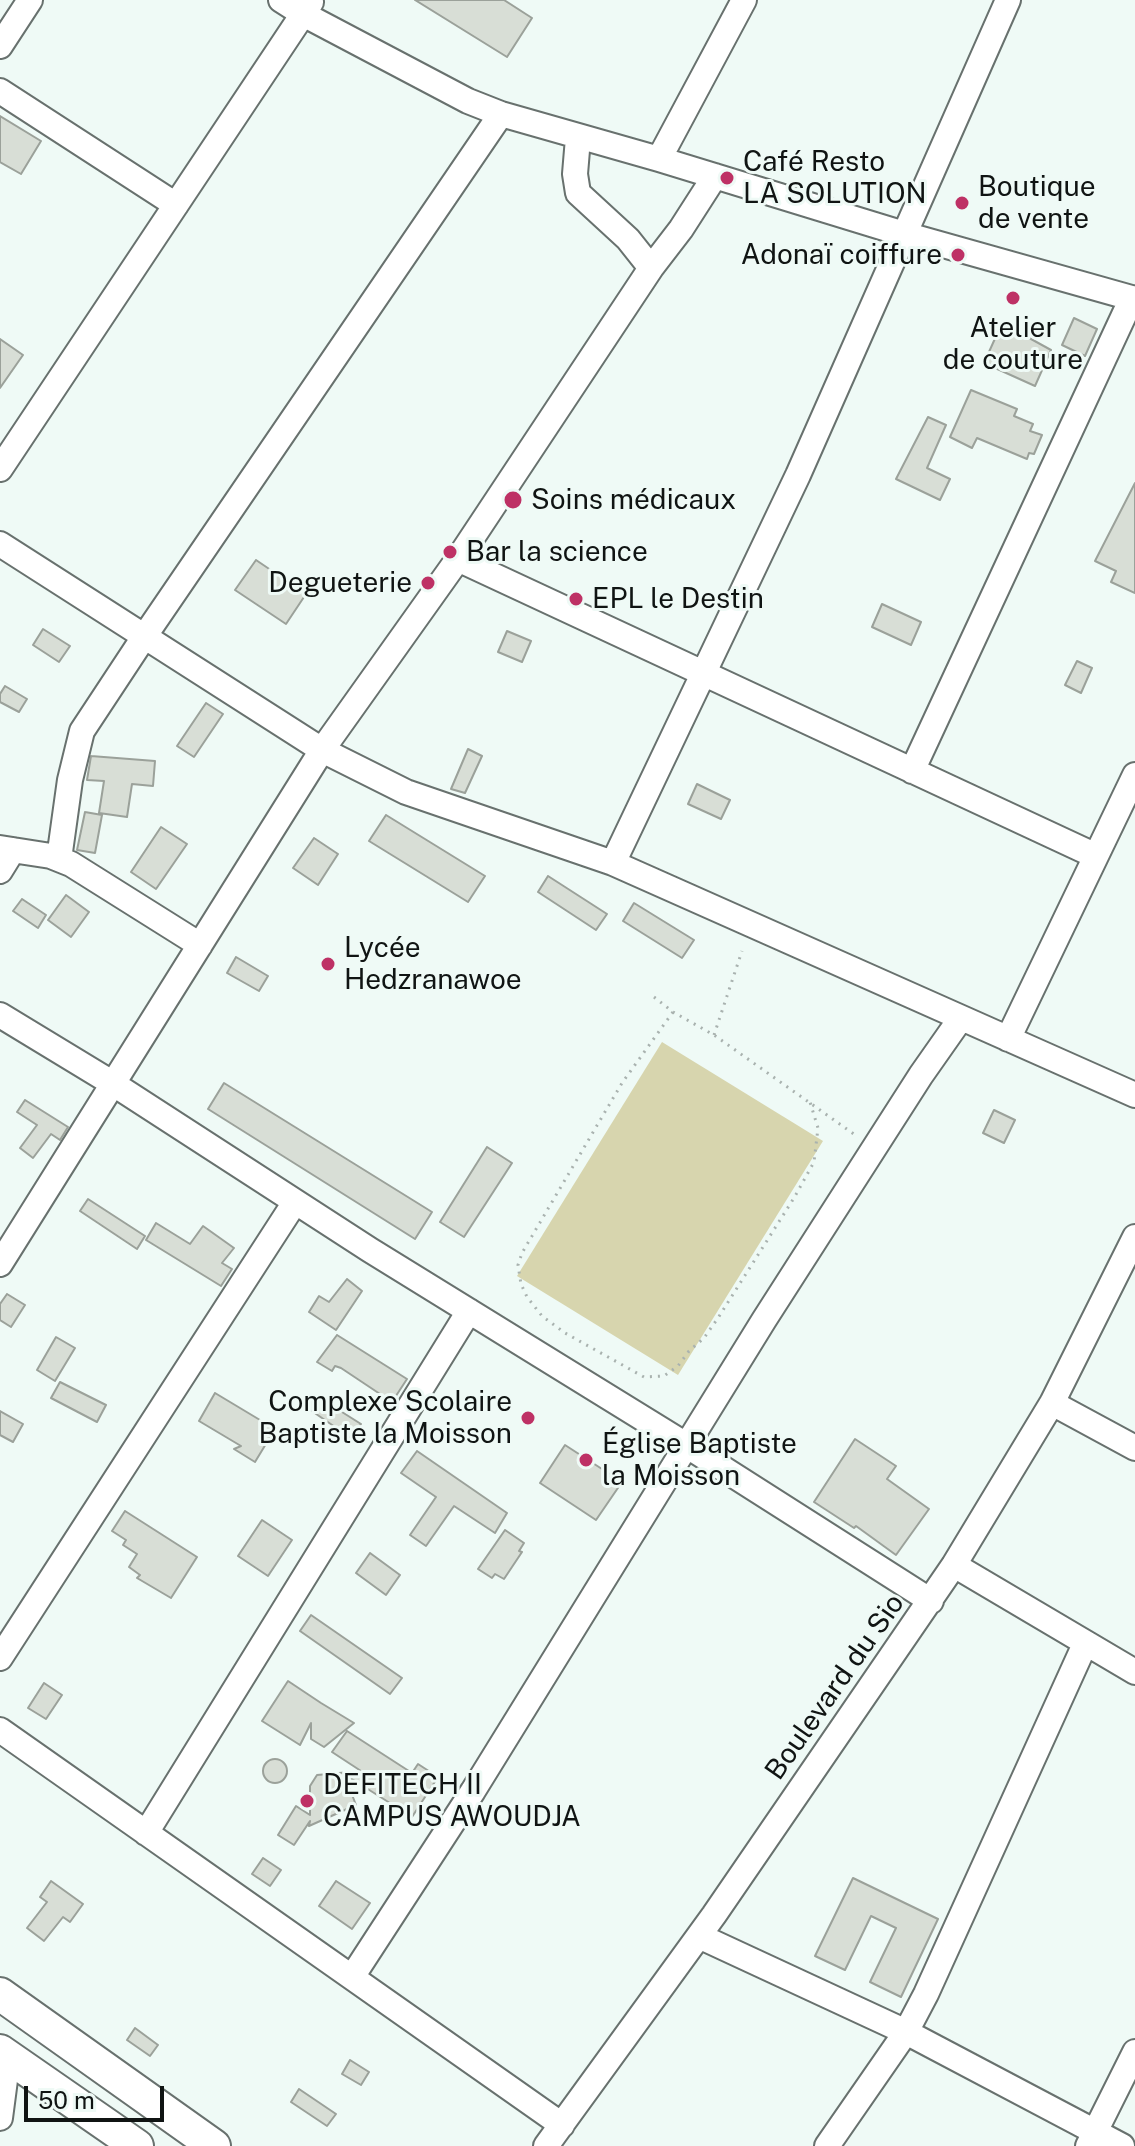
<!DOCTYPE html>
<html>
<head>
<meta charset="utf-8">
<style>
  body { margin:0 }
  #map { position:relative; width:1135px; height:2146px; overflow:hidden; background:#effaf6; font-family:"Public Sans",sans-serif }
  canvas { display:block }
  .scale { position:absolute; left:24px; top:2086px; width:140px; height:36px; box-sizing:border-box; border:4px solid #101413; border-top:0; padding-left:10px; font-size:24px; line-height:28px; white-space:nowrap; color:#101413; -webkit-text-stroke:6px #effaf6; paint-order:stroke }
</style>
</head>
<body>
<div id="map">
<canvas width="1135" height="2146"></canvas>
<div class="scale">50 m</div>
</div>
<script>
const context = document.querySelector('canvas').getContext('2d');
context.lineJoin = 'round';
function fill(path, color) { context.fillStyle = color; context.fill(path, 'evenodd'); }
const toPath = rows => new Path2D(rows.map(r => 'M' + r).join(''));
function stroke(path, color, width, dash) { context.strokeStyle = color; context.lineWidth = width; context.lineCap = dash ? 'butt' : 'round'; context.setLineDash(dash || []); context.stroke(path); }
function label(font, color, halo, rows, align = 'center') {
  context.font = font + ' "Public Sans",sans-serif'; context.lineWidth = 6; context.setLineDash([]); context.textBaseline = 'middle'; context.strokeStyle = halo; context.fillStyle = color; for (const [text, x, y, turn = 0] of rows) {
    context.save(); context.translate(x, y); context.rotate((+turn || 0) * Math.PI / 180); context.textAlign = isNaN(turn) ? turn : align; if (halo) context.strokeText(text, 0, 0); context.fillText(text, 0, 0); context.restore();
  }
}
const green = toPath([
  [662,1042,823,1141,678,1375,517,1276]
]);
const building = toPath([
  [415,0,504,0,532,18,507,57,415,0],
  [0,116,41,141,21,174,0,162,0,116],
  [1074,318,1097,329,1085,356,1062,345,1074,318],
  [1002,323,1051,350,1035,386,984,363,1002,323],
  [0,339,23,355,0,388,0,339],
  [971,390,1017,409,1014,416,1033,424,1030,431,1042,435,1034,454,1029,453,1027,459,977,438,972,448,950,437,971,390],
  [928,417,946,425,927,468,950,479,940,500,896,479,928,417],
  [1135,483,1135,593,1111,582,1116,571,1095,561,1135,483],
  [256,560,306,594,286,624,235,590,256,560],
  [882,604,921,622,911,645,872,627,882,604],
  [43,629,70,646,59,662,33,645,43,629],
  [507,631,531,641,522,662,498,652,507,631],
  [1077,661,1092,668,1081,693,1065,685,1077,661],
  [5,686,27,699,19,712,0,702,0,694,5,686],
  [206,703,223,714,194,757,177,746,206,703],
  [468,749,482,756,465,793,451,789,468,749],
  [91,756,155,761,153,786,132,784,127,817,99,813,104,781,87,780,91,756],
  [697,784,730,800,721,819,688,804,697,784],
  [85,812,102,815,95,853,77,850,85,812],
  [386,815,485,876,468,902,369,841,386,815],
  [161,827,187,844,156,889,131,872,161,827],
  [314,838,338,854,318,885,293,868,314,838],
  [548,876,607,914,596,930,538,892,548,876],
  [66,895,89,912,71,937,48,920,66,895],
  [22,899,46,915,38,928,13,911,22,899],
  [634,903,694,940,682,958,623,921,634,903],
  [236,957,268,976,259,991,227,973,236,957],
  [224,1083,432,1212,415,1239,208,1109,224,1083],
  [25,1100,68,1127,60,1140,51,1134,33,1158,20,1148,37,1125,17,1112,25,1100],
  [994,1110,1015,1120,1004,1143,983,1133,994,1110],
  [487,1147,512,1163,464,1237,440,1222,487,1147],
  [88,1199,145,1236,137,1249,80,1211,88,1199],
  [156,1223,190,1244,203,1226,234,1248,222,1263,232,1269,221,1286,146,1240,156,1223],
  [347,1279,362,1291,336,1330,309,1312,319,1296,329,1302,347,1279],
  [7,1294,25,1305,11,1327,0,1320,0,1304,7,1294],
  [337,1335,407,1379,392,1402,341,1368,335,1366,332,1371,317,1362,337,1335],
  [56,1337,75,1348,55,1381,37,1370,56,1337],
  [60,1382,106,1405,97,1422,51,1398,60,1382],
  [215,1393,275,1429,255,1462,234,1449,241,1446,199,1421,215,1393],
  [315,1395,361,1424,351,1438,306,1407,315,1395],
  [0,1411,23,1424,13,1442,0,1435,0,1411],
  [855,1439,896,1466,887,1479,929,1509,896,1555,856,1526,854,1528,814,1502,855,1439],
  [565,1445,622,1482,596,1520,540,1483,565,1445],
  [417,1451,507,1513,495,1533,454,1506,426,1546,410,1535,436,1497,401,1473,417,1451],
  [125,1511,197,1557,171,1598,137,1578,140,1575,129,1567,137,1554,123,1545,126,1540,112,1531,125,1511],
  [262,1520,292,1540,268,1576,238,1556,262,1520],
  [505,1530,524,1543,519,1551,522,1552,504,1579,495,1574,492,1578,478,1569,505,1530],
  [370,1553,400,1575,386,1595,356,1573,370,1553],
  [311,1615,402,1678,390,1694,300,1631,311,1615],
  [288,1681,321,1703,354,1723,324,1747,311,1739,311,1723,300,1745,262,1721,288,1681],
  [44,1683,62,1695,46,1719,28,1708,44,1683],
  [347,1731,412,1773,418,1764,438,1777,412,1817,344,1774,356,1805,309,1826,310,1821,294,1845,278,1835,296,1806,310,1815,310,1786,317,1775,361,1771,332,1752,347,1731],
  '263 1771a12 12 0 1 1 24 0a12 12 0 1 1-24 0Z',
  [263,1858,281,1870,270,1886,252,1874,263,1858],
  [853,1878,938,1919,901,1997,870,1982,896,1928,871,1916,845,1970,815,1956,853,1878],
  [51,1881,83,1904,70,1922,63,1917,44,1941,27,1928,47,1902,40,1897,51,1881],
  [336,1881,370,1903,352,1929,319,1906,336,1881],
  [135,2028,158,2045,150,2056,127,2040,135,2028],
  [350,2060,369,2072,361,2085,342,2074,350,2060],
  [299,2089,336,2114,327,2126,291,2102,299,2089]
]);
const path = toPath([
  [654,997,673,1012,714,1035,858,1137],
  [673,1012,622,1083,522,1253,518,1265,521,1284,527,1297,542,1316,565,1333,644,1377,664,1376,678,1366,689,1351,704,1338,718,1318,794,1198,814,1162,818,1128,810,1102],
  [714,1035,742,951]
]);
const minor = toPath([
  [281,0,303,14,468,101,501,114,659,159,904,234,1135,299],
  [0,46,30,0],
  [0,91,176,205],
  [578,138,575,174,578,193,628,239,651,268],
  [659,159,744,0],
  [0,469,311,2],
  [0,544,322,750,406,792,613,863,1135,1095],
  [458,559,1096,856],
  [912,771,1132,298],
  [0,848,51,856,71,864,200,945],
  [59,859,70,780,82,731,144,637,501,114],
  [613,863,798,475,1008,0],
  [0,871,13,850],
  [0,1015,112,1083,370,1250,686,1445,931,1601],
  [1008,1039,1135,775],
  [0,1264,322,750,458,559,651,268,681,229,715,176],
  [1052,1403,1135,1448],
  [954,1565,1135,1672],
  [0,1658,295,1202],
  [0,1730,562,2125],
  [146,1833,469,1311],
  [699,1936,906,2032,1122,2146],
  [352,1977,473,1791,764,1320,921,1075,961,1018],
  [0,2118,8,2057],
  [546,2146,714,1915,954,1565,1052,1403,1135,1237],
  [827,2146,906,2032,926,1994,1085,1644],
  [1088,2146,1135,2052]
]);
const major = toPath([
  [0,1994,214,2146],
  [0,2051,137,2146]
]);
const markers = [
  [727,178,8,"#be3165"],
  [962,203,8,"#be3165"],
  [958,255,8,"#be3165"],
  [1013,298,8,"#be3165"],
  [513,500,10,"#be3165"],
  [450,552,8,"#be3165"],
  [428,583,8,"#be3165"],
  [576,599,8,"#be3165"],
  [328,964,8,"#be3165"],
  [528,1418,8,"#be3165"],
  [586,1460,8,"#be3165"],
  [307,1801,8,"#be3165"]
];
const poiNames = [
  ["Café Resto",743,162],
  ["LA SOLUTION",743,194],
  ["Boutique",978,187],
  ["de vente",978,219],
  ["Adonaï coiffure",942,255,"right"],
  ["Atelier",1013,328,"center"],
  ["de couture",1013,360,"center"],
  ["Soins médicaux",531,500],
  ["Bar la science",466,552],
  ["Degueterie",412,583,"right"],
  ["EPL le Destin",592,599],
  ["Lycée",344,948],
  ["Hedzranawoe",344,980],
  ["Complexe Scolaire",512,1402,"right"],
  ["Baptiste la Moisson",512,1434,"right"],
  ["Église Baptiste",602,1444],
  ["la Moisson",602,1476],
  ["DEFITECH II",323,1785],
  ["CAMPUS AWOUDJA",323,1817]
];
const streetNames = [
  ["Boulevard du Sio",835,1687,-55]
];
fill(green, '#d7d5ae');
fill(building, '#d8ded6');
stroke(building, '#9ba19a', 2);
stroke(minor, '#68716e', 28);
stroke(major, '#68716e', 36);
stroke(path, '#a9b2af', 3, [2, 6]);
stroke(minor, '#fff', 24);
stroke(major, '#fff', 32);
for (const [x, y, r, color] of markers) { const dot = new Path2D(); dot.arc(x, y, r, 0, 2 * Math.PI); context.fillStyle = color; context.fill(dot); stroke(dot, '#effaf6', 3); }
label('28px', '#101413', '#effaf6', poiNames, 'left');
label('28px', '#101413', '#effaf6', streetNames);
</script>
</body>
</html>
